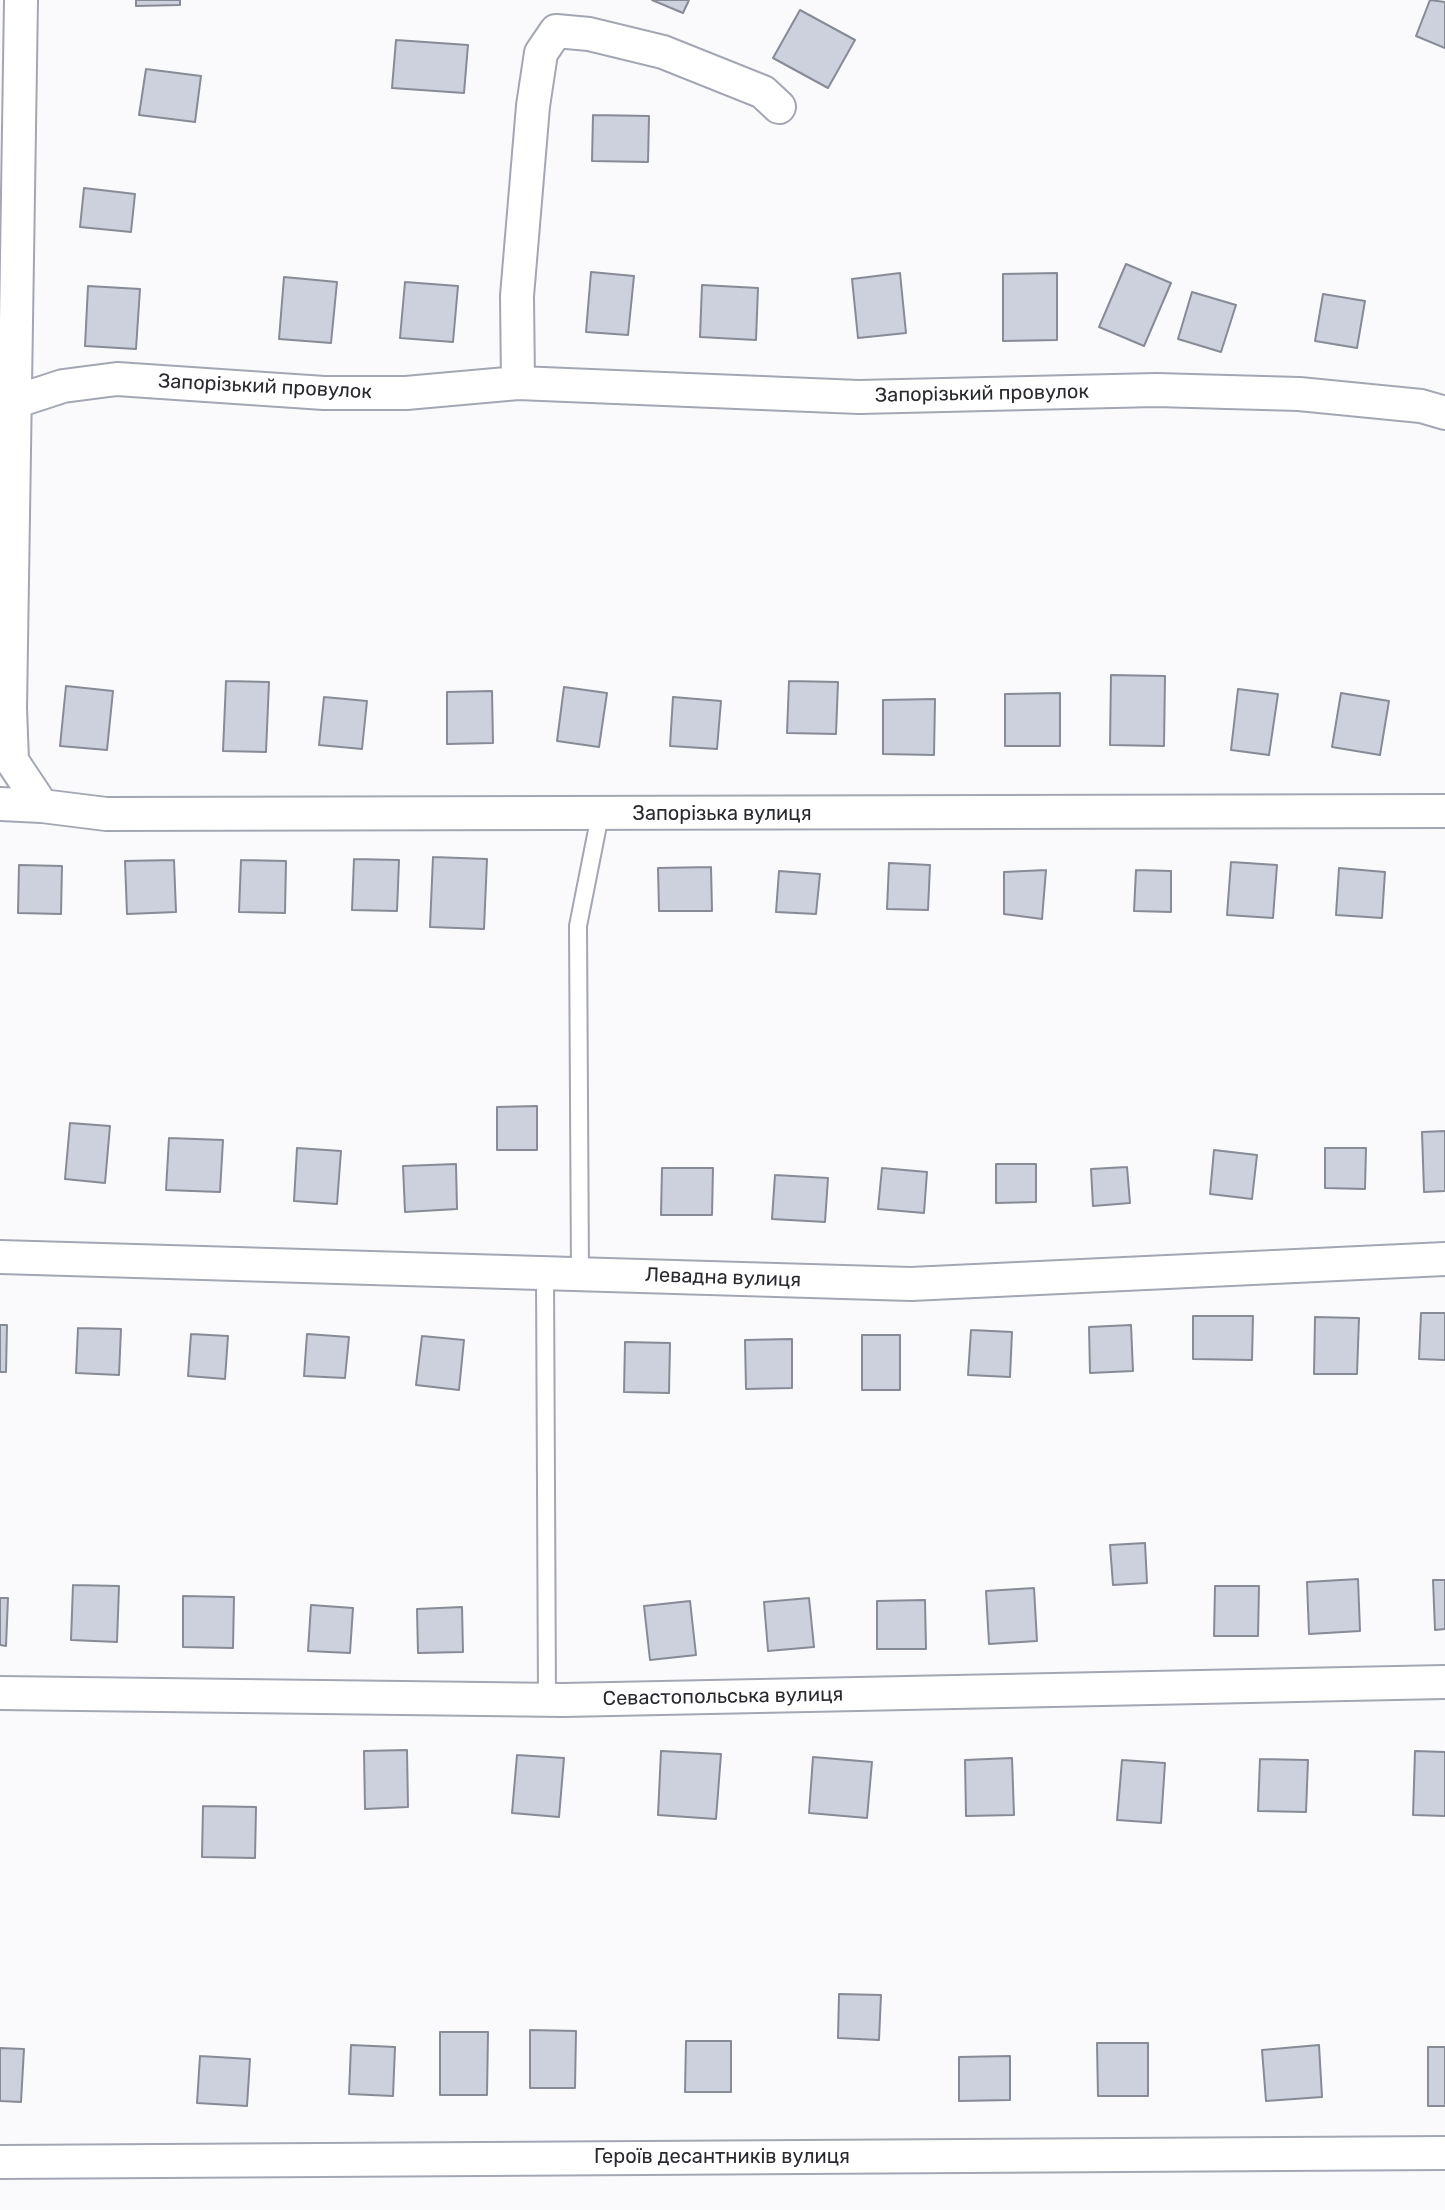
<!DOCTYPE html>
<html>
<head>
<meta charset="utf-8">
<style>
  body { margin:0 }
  canvas { display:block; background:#fafafd }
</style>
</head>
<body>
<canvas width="1445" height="2210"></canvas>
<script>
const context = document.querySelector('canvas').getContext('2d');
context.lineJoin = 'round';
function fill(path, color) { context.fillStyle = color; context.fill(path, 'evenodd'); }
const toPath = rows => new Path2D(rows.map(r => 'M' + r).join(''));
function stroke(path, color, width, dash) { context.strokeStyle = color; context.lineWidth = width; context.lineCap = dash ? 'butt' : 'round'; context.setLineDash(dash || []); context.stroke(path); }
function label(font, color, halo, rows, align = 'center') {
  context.font = font + ' Rubik,sans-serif'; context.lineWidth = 7; context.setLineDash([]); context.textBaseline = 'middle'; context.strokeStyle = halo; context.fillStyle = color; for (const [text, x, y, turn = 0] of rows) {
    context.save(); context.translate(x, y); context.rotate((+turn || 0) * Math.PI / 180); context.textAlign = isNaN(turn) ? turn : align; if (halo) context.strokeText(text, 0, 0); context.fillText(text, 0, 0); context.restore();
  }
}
const building = toPath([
  [136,0,180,0,180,5,136,6,136,0],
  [652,0,689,0,683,13,652,0],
  [1430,0,1445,2,1445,48,1416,36,1430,0],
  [800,10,855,40,828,88,773,58,800,10],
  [396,40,468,45,464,93,392,88,396,40],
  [146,69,201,76,195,122,139,115,146,69],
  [593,115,649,116,648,162,592,161,593,115],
  [84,188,135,194,131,232,80,227,84,188],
  [1126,264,1171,283,1144,346,1099,327,1126,264],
  [591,272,634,276,628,335,586,332,591,272],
  [900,273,906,333,858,338,852,279,900,273],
  [1057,273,1057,340,1003,341,1003,274,1057,273],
  [284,277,337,282,331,343,279,339,284,277],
  [405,282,458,286,453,342,400,338,405,282],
  [702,285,758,288,756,340,700,337,702,285],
  [88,286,140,289,136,349,85,346,88,286],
  [1192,292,1236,305,1221,352,1178,339,1192,292],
  [1323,294,1365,301,1357,348,1315,341,1323,294],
  [1111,675,1165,676,1164,746,1110,745,1111,675],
  [226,681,269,682,266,752,223,751,226,681],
  [789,681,838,682,836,734,787,733,789,681],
  [66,686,113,691,107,750,60,746,66,686],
  [564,687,607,693,599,747,557,741,564,687],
  [1238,689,1278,694,1269,755,1231,750,1238,689],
  [492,691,493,743,447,744,447,692,492,691],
  [1060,693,1060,746,1005,746,1005,694,1060,693],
  [1341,693,1389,701,1380,755,1332,747,1341,693],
  [324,697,367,701,362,749,319,745,324,697],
  [673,697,721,701,717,749,670,746,673,697],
  [935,699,934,755,883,754,883,700,935,699],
  [433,857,487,859,484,929,430,927,433,857],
  [354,859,399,860,397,911,352,910,354,859],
  [174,860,176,912,127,914,125,861,174,860],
  [241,860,286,861,285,913,239,912,241,860],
  [1231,862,1277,865,1273,918,1227,915,1231,862],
  [889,863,930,865,928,910,887,909,889,863],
  [19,865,62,866,61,914,18,913,19,865],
  [711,867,712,911,659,911,658,868,711,867],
  [1339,868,1385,872,1382,918,1336,915,1339,868],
  [1046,870,1042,919,1004,914,1004,872,1046,870],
  [1136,870,1171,871,1171,912,1134,911,1136,870],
  [779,871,820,874,816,914,776,912,779,871],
  [537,1106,537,1150,497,1150,497,1107,537,1106],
  [70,1123,110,1126,105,1183,65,1179,70,1123],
  [1445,1131,1445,1191,1424,1192,1422,1132,1445,1131],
  [169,1138,223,1140,220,1192,166,1190,169,1138],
  [297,1148,341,1151,337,1204,294,1201,297,1148],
  [1325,1148,1366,1148,1365,1189,1325,1188,1325,1148],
  [1214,1150,1257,1155,1252,1199,1210,1194,1214,1150],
  [456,1164,457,1209,405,1212,403,1166,456,1164],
  [996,1164,1036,1164,1036,1202,996,1203,996,1164],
  [1127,1167,1130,1203,1093,1206,1091,1169,1127,1167],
  [662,1168,713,1168,712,1215,661,1215,662,1168],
  [882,1168,927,1172,924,1213,878,1209,882,1168],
  [775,1175,828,1178,825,1222,772,1219,775,1175],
  [1421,1313,1445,1313,1445,1360,1419,1359,1421,1313],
  [1193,1316,1253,1316,1252,1360,1193,1359,1193,1316],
  [1315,1317,1359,1318,1357,1374,1314,1374,1315,1317],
  [0,1325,7,1325,6,1372,0,1372,0,1325],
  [1131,1325,1133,1371,1090,1373,1089,1327,1131,1325],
  [78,1328,121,1329,119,1375,76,1373,78,1328],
  [971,1330,1012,1332,1010,1377,968,1375,971,1330],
  [191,1334,228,1336,225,1379,188,1376,191,1334],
  [307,1334,349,1337,345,1378,304,1376,307,1334],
  [862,1335,900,1335,900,1390,862,1390,862,1335],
  [422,1336,464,1340,459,1390,416,1385,422,1336],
  [792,1339,792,1388,746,1389,745,1340,792,1339],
  [625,1342,670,1343,669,1393,624,1392,625,1342],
  [1145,1543,1147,1583,1113,1585,1110,1545,1145,1543],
  [1358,1579,1360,1631,1309,1634,1307,1582,1358,1579],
  [1433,1580,1445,1580,1445,1629,1435,1630,1433,1580],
  [73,1585,119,1586,117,1642,71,1640,73,1585],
  [1215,1586,1259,1586,1258,1636,1214,1636,1215,1586],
  [1034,1588,1037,1641,989,1644,986,1591,1034,1588],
  [183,1596,234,1597,233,1648,183,1647,183,1596],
  [0,1598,8,1598,6,1646,0,1645,0,1598],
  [809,1598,814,1647,768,1651,764,1602,809,1598],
  [925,1600,926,1649,877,1649,877,1601,925,1600],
  [690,1601,696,1655,650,1660,644,1606,690,1601],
  [311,1605,353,1608,350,1653,308,1651,311,1605],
  [462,1607,463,1652,418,1653,417,1609,462,1607],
  [407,1750,408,1807,365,1809,364,1751,407,1750],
  [661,1751,721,1754,716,1819,658,1815,661,1751],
  [1415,1751,1445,1752,1445,1816,1413,1815,1415,1751],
  [517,1755,564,1758,559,1817,512,1813,517,1755],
  [813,1757,872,1762,867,1818,809,1813,813,1757],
  [1012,1758,1014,1815,966,1816,965,1760,1012,1758],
  [1260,1759,1308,1760,1306,1812,1258,1811,1260,1759],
  [1122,1760,1165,1763,1161,1823,1117,1820,1122,1760],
  [203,1806,256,1807,255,1858,202,1857,203,1806],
  [839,1994,881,1995,879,2040,838,2038,839,1994],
  [530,2030,576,2031,575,2088,530,2088,530,2030],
  [440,2032,488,2032,487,2095,440,2095,440,2032],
  [686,2041,731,2041,731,2092,685,2092,686,2041],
  [1097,2043,1148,2043,1148,2096,1098,2096,1097,2043],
  [351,2045,395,2047,393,2096,349,2094,351,2045],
  [1319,2045,1322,2097,1266,2101,1262,2050,1319,2045],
  [1428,2047,1445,2047,1445,2106,1428,2106,1428,2047],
  [0,2048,24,2049,21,2102,0,2101,0,2048],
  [200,2056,250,2059,247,2106,197,2103,200,2056],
  [1010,2056,1010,2100,959,2101,959,2057,1010,2056]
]);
const service = toPath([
  [545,1273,547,1699],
  [580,1274,578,926,600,815]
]);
const minor = toPath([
  [21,0,10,708,12,761,42,806],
  [518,383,517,296,533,106,541,53,556,31,589,34,663,52,763,92,779,107],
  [14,402,63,386,117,379,324,393,406,393,518,383,859,397,1156,390,1299,394,1421,406,1445,413],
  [0,804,42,806,106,814,1445,811],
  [0,1257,911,1284,1445,1259],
  [0,1693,563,1700,1445,1682],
  [0,2162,1445,2153]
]);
const streetNames = [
  ["Запорізький провулок",265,387,3],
  ["Запорізький провулок",982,394,-1],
  ["Запорізька вулиця",722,814],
  ["Левадна вулиця",723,1278,2],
  ["Севастопольська вулиця",723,1697,-1],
  ["Героїв десантників вулиця",722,2157]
];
fill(building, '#ccd1dd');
stroke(building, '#878b96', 2);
stroke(service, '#a3a7b3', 20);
stroke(minor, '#a3a7b3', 36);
stroke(service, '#fff', 16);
stroke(minor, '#fff', 32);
label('20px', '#292a2f', '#fff', streetNames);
</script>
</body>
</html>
